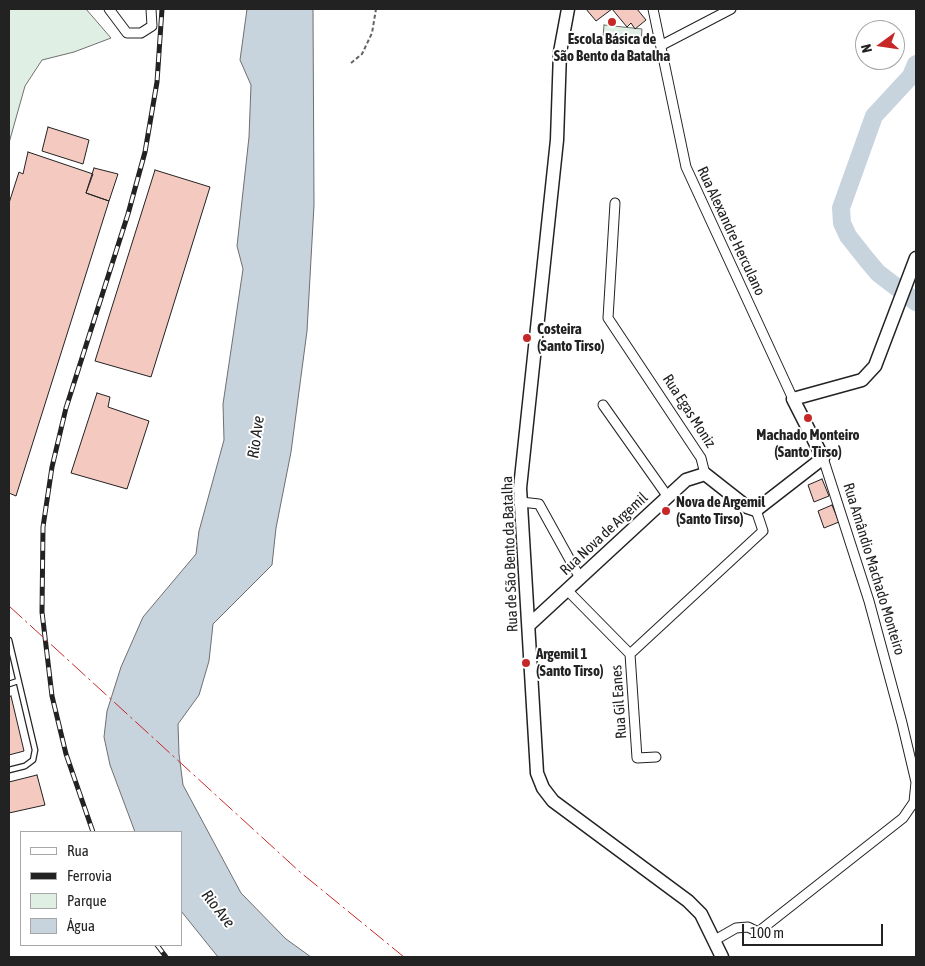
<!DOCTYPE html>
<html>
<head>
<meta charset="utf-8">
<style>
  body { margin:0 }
  #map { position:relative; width:925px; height:966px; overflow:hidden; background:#fff; font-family:"Asap Condensed",sans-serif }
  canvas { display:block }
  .frame { position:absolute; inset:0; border:10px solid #222; pointer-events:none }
  .legend { position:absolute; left:20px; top:831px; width:162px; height:115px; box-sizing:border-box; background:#fff; border:1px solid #a7a7a7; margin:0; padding:6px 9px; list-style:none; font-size:15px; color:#222 }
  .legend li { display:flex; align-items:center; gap:10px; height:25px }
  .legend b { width:25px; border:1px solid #a7a7a7 }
  .north { position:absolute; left:855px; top:20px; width:50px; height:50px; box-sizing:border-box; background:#fff; border:1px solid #a7a7a7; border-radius:50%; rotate:256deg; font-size:14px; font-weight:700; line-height:20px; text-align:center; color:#222 }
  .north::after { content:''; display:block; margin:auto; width:18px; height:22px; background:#c62828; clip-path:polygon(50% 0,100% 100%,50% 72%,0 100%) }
  .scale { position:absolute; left:742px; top:924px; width:141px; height:22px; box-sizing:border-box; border:2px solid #222; border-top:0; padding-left:6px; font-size:15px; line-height:18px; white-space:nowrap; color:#222; -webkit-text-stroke:4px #fff; paint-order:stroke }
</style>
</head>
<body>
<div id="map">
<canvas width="925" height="966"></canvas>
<div class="frame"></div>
<ul class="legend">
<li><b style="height:6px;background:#fff"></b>Rua</li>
<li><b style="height:6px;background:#222"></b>Ferrovia</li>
<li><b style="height:14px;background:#e0efe3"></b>Parque</li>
<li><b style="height:14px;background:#c7d3dd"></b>Água</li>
</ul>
<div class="north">N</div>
<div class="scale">100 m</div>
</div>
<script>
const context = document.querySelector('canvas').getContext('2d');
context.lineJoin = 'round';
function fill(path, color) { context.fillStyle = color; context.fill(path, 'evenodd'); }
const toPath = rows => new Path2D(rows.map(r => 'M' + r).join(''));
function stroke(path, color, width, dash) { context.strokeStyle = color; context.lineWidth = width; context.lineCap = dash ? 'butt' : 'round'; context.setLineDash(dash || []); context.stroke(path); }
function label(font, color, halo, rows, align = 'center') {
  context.font = font + ' "Asap Condensed",sans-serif'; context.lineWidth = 4; context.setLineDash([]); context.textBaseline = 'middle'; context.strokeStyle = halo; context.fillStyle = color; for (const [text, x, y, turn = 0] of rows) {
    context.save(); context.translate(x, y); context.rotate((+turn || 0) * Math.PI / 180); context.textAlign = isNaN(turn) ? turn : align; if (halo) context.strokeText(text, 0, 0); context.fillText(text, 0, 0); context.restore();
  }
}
const green = toPath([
  [9,9,86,9,111,38,74,52,42,60,25,86,9,143,9,9],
  [604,25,642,29,641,41,603,37,604,25]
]);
const water = toPath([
  [247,9,313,9,314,205,307,331,291,452,276,528,272,565,213,624,209,661,199,695,178,724,179,754,183,785,241,893,286,939,311,957,218,957,181,911,181,832,135,832,110,765,104,737,107,711,121,667,143,617,196,554,199,531,224,440,223,404,243,269,237,246,249,137,251,85,240,60,247,9]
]);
const river = toPath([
  [916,64,911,76,874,116,841,208,842,223,848,236,867,260,878,273,916,302]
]);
const building = toPath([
  [586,9,612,9,596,21,586,9],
  [612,9,637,9,646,20,635,29,631,23,627,27,612,9],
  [48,127,89,140,83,164,42,151,48,127],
  [28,152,93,174,86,193,109,201,16,496,9,493,9,203,19,172,23,174,28,152],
  [94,168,118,174,109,201,86,193,94,168],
  [155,170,210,187,151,377,95,361,155,170],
  [97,393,110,397,108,407,149,421,127,489,71,473,97,393],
  [822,479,829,496,814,502,808,485,822,479],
  [832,505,839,522,824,528,818,511,832,505],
  [11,696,24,751,9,755,9,697,11,696],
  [37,775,45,805,9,813,9,782,37,775]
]);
const path = toPath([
  [351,63,362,54,372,33,376,9]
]);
const lane = toPath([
  [9,640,35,750,33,760,25,766,9,770],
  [9,684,18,681]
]);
const street = toPath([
  [109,9,127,33,141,33,152,26,151,9],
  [653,9,686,167,793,399],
  [662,45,731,9],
  [615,203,608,318,701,458,705,474],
  [603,405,668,497],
  [521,502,539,504,580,578],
  [567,590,630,654,637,758,656,757],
  [630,654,763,531,756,510],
  [715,940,736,928,748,927,758,932,903,818,914,802,916,782,902,723,869,601,823,458]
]);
const secondary = toPath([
  [568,9,560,52,557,140,520,488,537,773,543,788,553,801,688,901,701,914,722,957],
  [529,625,686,480,705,474,747,507,756,510,823,458,793,399,862,380,875,366,916,258]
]);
const rail = toPath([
  [93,832,66,754,52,696,42,612,43,527,52,467,66,408,128,214,145,152,157,82,162,9],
  [157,945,166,957]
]);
const power = toPath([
  [9,606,300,872,404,957]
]);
const markers = [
  [612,22,5,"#c62828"],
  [527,338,5,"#c62828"],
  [808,418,5,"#c62828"],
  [666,511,5,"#c62828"],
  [526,663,5,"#c62828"]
];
const poiNames = [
  ["Escola Básica de",612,39,"center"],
  ["São Bento da Batalha",612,56,"center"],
  ["Costeira",537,329],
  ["(Santo Tirso)",537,346],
  ["Machado Monteiro",808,435,"center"],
  ["(Santo Tirso)",808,452,"center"],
  ["Nova de Argemil",676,502],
  ["(Santo Tirso)",676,519],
  ["Argemil 1",536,654],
  ["(Santo Tirso)",536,671]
];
const streetNames = [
  ["Rua Alexandre Herculano",731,231,65],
  ["Rua Egas Moniz",689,411,57],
  ["Rua Nova de Argemil",604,534,-43],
  ["Rua de São Bento da Batalha",510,554,-92],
  ["Rua Amândio Machado Monteiro",874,569,73],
  ["Rua Gil Eanes",619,702,-94]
];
const waterNames = [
  ["Rio Ave",256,437,-82],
  ["Rio Ave",218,909,52]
];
fill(green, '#e0efe3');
stroke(green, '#6f6f6f', 1);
fill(water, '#c7d3dd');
stroke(water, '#6f6f6f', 1);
stroke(river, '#c7d3dd', 18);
fill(building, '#f3c9c0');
stroke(building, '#222', 1);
stroke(lane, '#222', 7);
stroke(street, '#222', 11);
stroke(secondary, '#222', 15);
stroke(path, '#646464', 2, [4, 2.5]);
stroke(lane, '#fff', 4.5);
stroke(street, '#fff', 9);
stroke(secondary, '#fff', 12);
stroke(rail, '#222', 5);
stroke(rail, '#fff', 3, [9]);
stroke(power, '#c62828', 1, [18, 4, 2.5, 4]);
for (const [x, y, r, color] of markers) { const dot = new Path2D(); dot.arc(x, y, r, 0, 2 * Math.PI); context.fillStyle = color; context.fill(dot); stroke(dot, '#fff', 2); }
label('bold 15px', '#222', '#fff', poiNames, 'left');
label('15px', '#222', '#fff', streetNames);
label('italic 16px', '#222', '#fff', waterNames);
</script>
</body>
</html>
